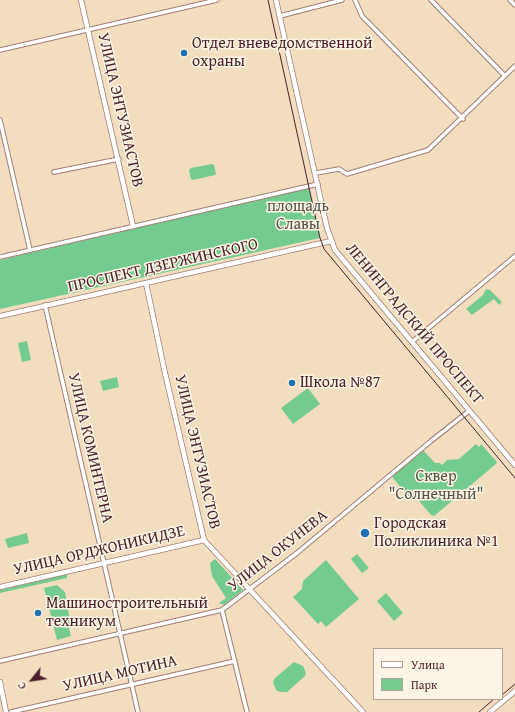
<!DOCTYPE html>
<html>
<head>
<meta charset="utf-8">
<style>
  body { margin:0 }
  #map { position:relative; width:515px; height:712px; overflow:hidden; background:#f3ddbf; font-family:"Gentium Book Plus",serif }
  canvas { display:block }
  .legend { position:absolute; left:373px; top:648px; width:130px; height:52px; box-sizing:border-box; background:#fcf5e5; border:1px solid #b59f9b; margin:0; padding:5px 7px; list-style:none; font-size:12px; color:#4a1f2b }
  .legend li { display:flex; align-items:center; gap:8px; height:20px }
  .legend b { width:20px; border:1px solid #b59f9b }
  .north { position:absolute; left:12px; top:660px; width:40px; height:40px; -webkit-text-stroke:3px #fcf5e5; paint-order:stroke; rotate:240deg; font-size:11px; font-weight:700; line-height:16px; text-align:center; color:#4a1f2b }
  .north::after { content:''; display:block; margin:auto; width:14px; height:18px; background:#4a1f2b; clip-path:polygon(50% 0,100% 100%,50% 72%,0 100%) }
</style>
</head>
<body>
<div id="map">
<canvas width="515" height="712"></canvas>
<ul class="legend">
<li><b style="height:5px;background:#fff"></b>Улица</li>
<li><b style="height:11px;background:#73cb90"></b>Парк</li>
</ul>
<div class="north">С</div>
</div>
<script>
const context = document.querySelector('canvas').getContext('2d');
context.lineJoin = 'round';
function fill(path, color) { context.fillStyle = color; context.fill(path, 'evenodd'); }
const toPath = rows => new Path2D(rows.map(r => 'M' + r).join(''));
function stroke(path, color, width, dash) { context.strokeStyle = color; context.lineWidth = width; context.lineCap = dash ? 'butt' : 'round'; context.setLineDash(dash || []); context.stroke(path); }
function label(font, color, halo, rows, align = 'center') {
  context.font = font + ' "Gentium Book Plus",serif'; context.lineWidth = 3; context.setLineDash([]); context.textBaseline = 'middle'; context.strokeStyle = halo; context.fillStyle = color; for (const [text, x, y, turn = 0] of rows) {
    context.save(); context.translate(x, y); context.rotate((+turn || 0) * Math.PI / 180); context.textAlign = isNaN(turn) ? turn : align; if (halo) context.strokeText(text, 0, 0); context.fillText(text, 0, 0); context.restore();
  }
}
const green = toPath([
  [212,164,214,165,216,174,215,175,193,180,191,179,189,170,191,168],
  [309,188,320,238,0,309,0,260],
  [486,289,490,290,502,302,499,305,494,299,472,315,466,309,483,295],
  [27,341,31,360,22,362,18,343],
  [117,377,119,387,103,391,100,381],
  [308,388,320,404,293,424,281,408],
  [476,444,479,447,481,444,497,462,496,464,434,516,431,515,413,494,409,497,393,478,393,475,423,450,435,463,440,463,442,465,447,460,459,459],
  [27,533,29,543,8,548,5,539],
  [357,554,369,568,362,573,351,559],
  [215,559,243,590,224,605,219,603,226,598,212,576,210,563],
  [326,560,359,599,326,627,321,621,318,624,293,597,302,589,303,581],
  [67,574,67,578,0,593,0,590],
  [57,585,65,592,71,626,69,629,71,636,57,640,44,588],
  [386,593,403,613,394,621,377,601],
  [294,662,303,666,306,673,305,676,287,692,280,692,276,690,273,682,275,678]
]);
const street = toPath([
  [355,0,362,16,463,119],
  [431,0,505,76],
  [510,0,515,5],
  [280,16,342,0],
  [0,50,217,0],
  [0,120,30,250],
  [54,172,119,159],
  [316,173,339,169,347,174,428,150,515,66],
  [0,257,318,184],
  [45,305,138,712],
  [412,342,515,256],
  [222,610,247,712],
  [0,661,222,610,297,553,431,441,469,411],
  [11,712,235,661]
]);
const secondary = toPath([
  [81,0,133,226],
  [276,0,327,228,335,250,515,465],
  [146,283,165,373,204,540,363,712],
  [0,316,331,241],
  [0,587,204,540],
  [0,682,6,712],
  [490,712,515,691]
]);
const tram = toPath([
  [268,0,320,238,324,249,515,478],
  [502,695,515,684],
  [479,712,494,699]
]);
const markers = [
  [184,53,4,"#1f6fb2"],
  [292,383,4,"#1f6fb2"],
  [365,533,5,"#1f6fb2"],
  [38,613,4,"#1f6fb2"]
];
const poiNames = [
  ["Отдел вневедомственной",192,44],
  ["охраны",192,62],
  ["Школа №87",300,383],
  ["Городская",374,524],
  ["Поликлиника №1",374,542],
  ["Машиностроительный",46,604],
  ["техникум",46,622]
];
const streetNames = [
  ["УЛИЦА ЭНТУЗИАСТОВ",120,110,77],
  ["ПРОСПЕКТ ДЗЕРЖИНСКОГО",163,266,-13],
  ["ЛЕНИНГРАДСКИЙ ПРОСПЕКТ",414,324,50],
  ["УЛИЦА КОМИНТЕРНА",90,448,77],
  ["УЛИЦА ЭНТУЗИАСТОВ",197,452,77],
  ["УЛИЦА ОРДЖОНИКИДЗЕ",99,551,-13],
  ["УЛИЦА ОКУНЕВА",278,551,-38],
  ["УЛИЦА МОТИНА",120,674,-13]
];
const parkNames = [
  ["площадь",298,207],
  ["Славы",298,225],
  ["Сквер",436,477],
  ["\"Солнечный\"",436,495]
];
fill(green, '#73cb90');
stroke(street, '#9e7e75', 5.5);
stroke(secondary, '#9e7e75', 6);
stroke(street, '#fff', 3.5);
stroke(secondary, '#fff', 4.5);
stroke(tram, '#4a1f2b', 1);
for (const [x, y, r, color] of markers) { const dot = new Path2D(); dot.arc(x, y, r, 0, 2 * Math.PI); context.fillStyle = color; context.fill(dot); stroke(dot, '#fcf5e5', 1.5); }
label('16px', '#4a1f2b', '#fcf5e5', poiNames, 'left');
label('16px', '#4a1f2b', '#fcf5e5', streetNames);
label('16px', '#565349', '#fcf5e5', parkNames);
</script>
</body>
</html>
